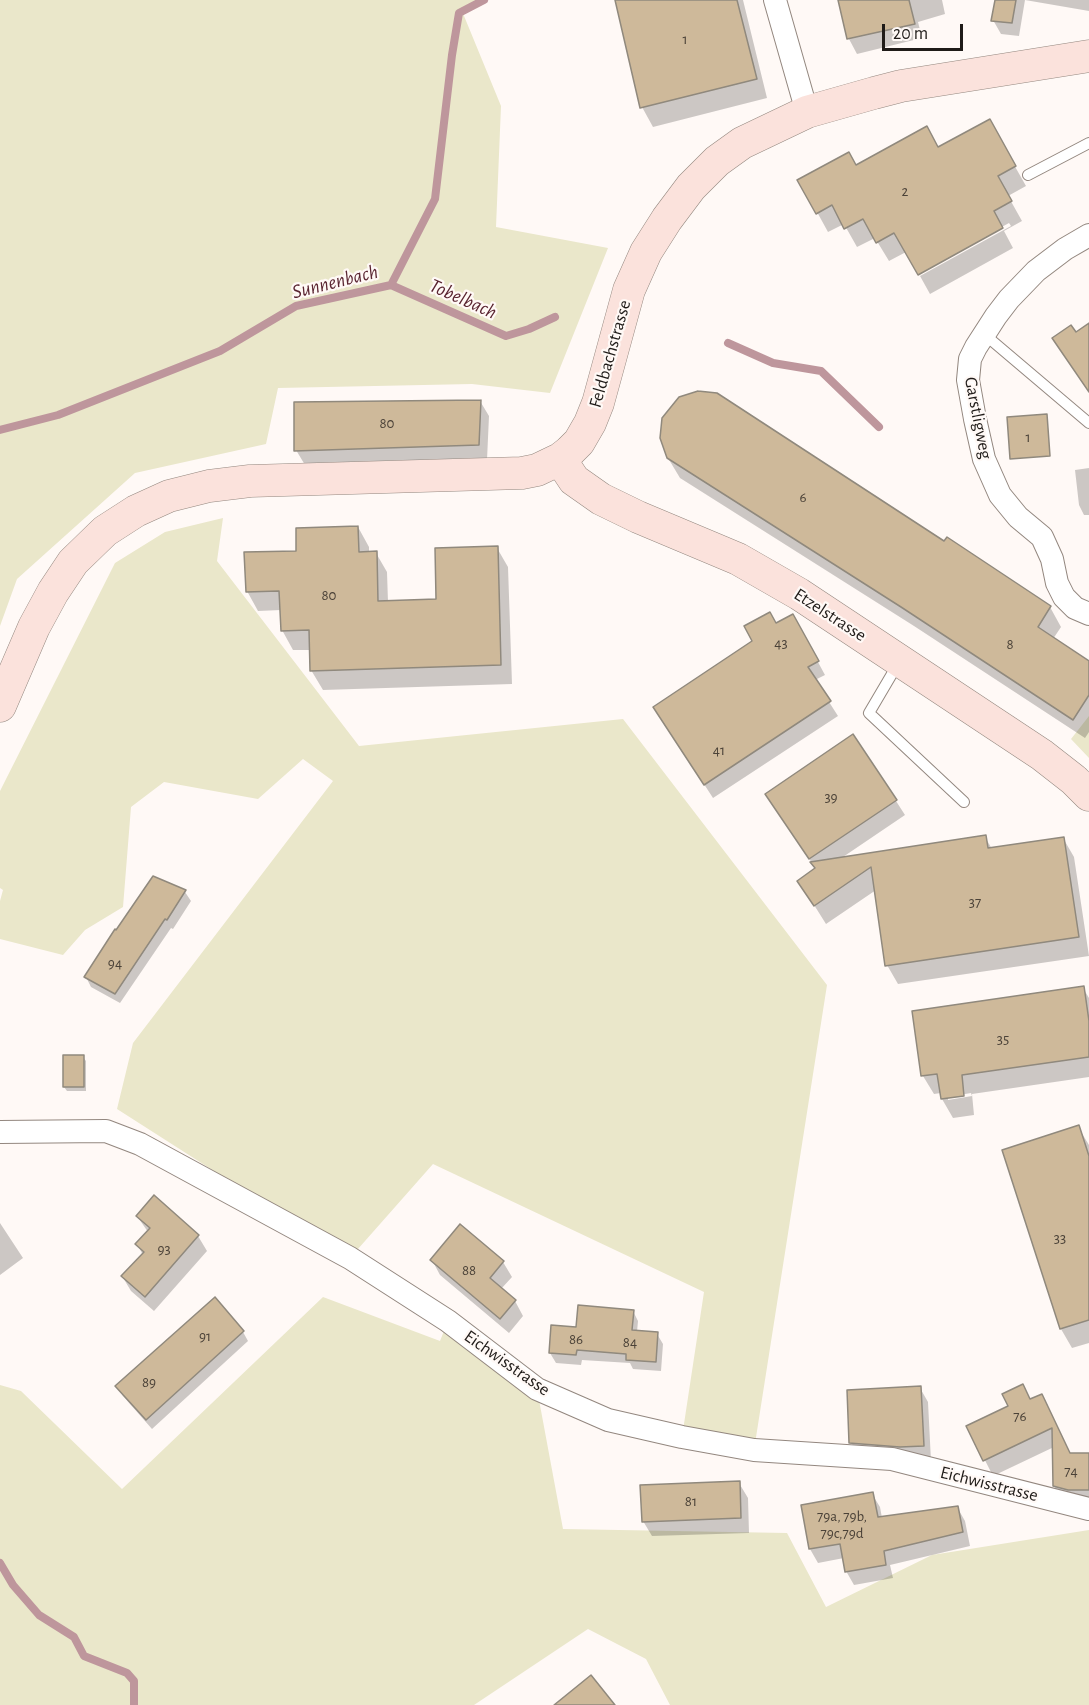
<!DOCTYPE html>
<html>
<head>
<meta charset="utf-8">
<style>
  body { margin:0 }
  #map { position:relative; width:1089px; height:1705px; overflow:hidden; background:#fff9f6; font-family:"Alegreya Sans",sans-serif }
  canvas { display:block }
  .scale { position:absolute; left:882px; top:24px; width:81px; height:27px; box-sizing:border-box; border:3px solid #1f1b18; border-top:0; padding-left:8px; font-size:18px; line-height:21px; white-space:nowrap; color:#1f1b18; -webkit-text-stroke:4px #fff9f6; paint-order:stroke }
</style>
</head>
<body>
<div id="map">
<canvas width="1089" height="1705"></canvas>
<div class="scale">20 m</div>
</div>
<script>
const context = document.querySelector('canvas').getContext('2d');
context.lineJoin = 'round';
function fill(path, color) { context.fillStyle = color; context.fill(path, 'evenodd'); }
const toPath = rows => new Path2D(rows.map(r => 'M' + r).join(''));
function stroke(path, color, width, dash) { context.strokeStyle = color; context.lineWidth = width; context.lineCap = dash ? 'butt' : 'round'; context.setLineDash(dash || []); context.stroke(path); }
function label(font, color, halo, rows, align = 'center') {
  context.font = font + ' "Alegreya Sans",sans-serif'; context.lineWidth = 4.5; context.setLineDash([]); context.textBaseline = 'middle'; context.strokeStyle = halo; context.fillStyle = color; for (const [text, x, y, turn = 0] of rows) {
    context.save(); context.translate(x, y); context.rotate((+turn || 0) * Math.PI / 180); context.textAlign = isNaN(turn) ? turn : align; if (halo) context.strokeText(text, 0, 0); context.fillText(text, 0, 0); context.restore();
  }
}
const green = toPath([
  [0,0,477,0,462,11,501,106,496,227,608,248,550,393,472,384,278,388,266,444,135,473,17,579,0,626],
  [223,518,217,561,359,746,623,719,827,985,754,1450,682,1437,704,1292,433,1164,350,1258,117,1109,133,1043,333,781,303,759,258,799,164,782,131,807,123,907,85,930,63,955,0,939,0,901,3,890,0,888,0,791,115,563,165,532],
  [1089,716,1089,758,1071,739],
  [323,1297,440,1341,448,1321,537,1389,563,1529,787,1533,826,1607,932,1555,1089,1530,1089,1705,670,1705,646,1659,588,1629,474,1705,0,1705,0,1385,21,1391,122,1489]
]);
const shadow = toPath([
  [616,0,743,0,767,98,653,127,642,107],
  [840,0,942,0,945,14,918,22,922,38,857,54,849,39],
  [996,0,1025,0,1019,36,1001,34,993,20],
  [1025,0,1089,0,1089,11],
  [1000,140,1026,186,1008,196,1022,221,1004,231,1013,248,930,294,920,276,1011,226,1009,223,918,273,906,252,889,261,875,238,857,247,844,224,828,232,800,181,938,148],
  [480,401,489,416,487,460,305,465,296,450],
  [668,458,945,543,1050,607,1061,627,1053,639,1089,662,1089,732,1085,738,914,626,680,478],
  [1089,468,1089,515,1084,515,1079,505,1075,470],
  [358,527,369,547,369,553,376,553,387,572,388,602,438,600,497,548,508,567,512,684,323,690,311,670,311,650,293,650,282,630,281,610,258,611,247,591,298,552],
  [793,616,825,675,815,680,838,716,713,798,663,721,776,625],
  [766,794,896,801,905,815,840,859,985,837,992,849,1063,838,1074,857,1089,956,898,984,887,965,876,890,826,924,799,881,816,869],
  [185,892,191,901,173,929,171,928,120,1003,91,987,86,977],
  [1083,988,1089,998,1089,1077,972,1094,974,1115,953,1118,942,1099,941,1093,934,1094,923,1076],
  [971,1093,972,1096,948,1100,948,1097],
  [83,1057,86,1061,86,1091,67,1091,64,1087],
  [1078,1127,1089,1145,1089,1343,1072,1348,1061,1329,1004,1151],
  [154,1197,198,1236,207,1251,154,1311,131,1291,122,1276,143,1255,137,1244,148,1232,137,1216],
  [0,1223,23,1258,0,1275],
  [460,1226,503,1262,512,1277,501,1289,515,1301,523,1316,509,1333,440,1275,432,1260],
  [633,1311,638,1321,637,1332,657,1334,663,1344,661,1371,633,1369,630,1363,582,1360,581,1365,556,1363,550,1353,578,1328],
  [243,1332,248,1341,152,1429,123,1396,117,1386],
  [920,1388,928,1402,931,1461,859,1457,851,1442],
  [1041,1396,1070,1454,1089,1454,1089,1505,1064,1502,1054,1486,1054,1447,993,1476,968,1427],
  [739,1483,748,1498,749,1533,652,1536,643,1521],
  [872,1494,880,1507,882,1518,957,1507,965,1521,970,1546,890,1565,893,1578,854,1585,846,1571,844,1558,818,1563,810,1549,803,1506]
]);
const stream = toPath([
  [391,285,506,336,529,329,555,317],
  [728,343,773,363,821,371,879,427],
  [0,430,58,415,220,351,296,306,391,285,435,199,452,55,459,13,484,0],
  [0,1563,13,1585,39,1615,74,1637,84,1656,127,1673,134,1681,134,1705]
]);
const building = toPath([
  [615,0,737,0,757,79,640,108,615,0],
  [838,0,909,0,915,24,847,39,838,0],
  [995,0,1016,0,1012,23,991,21,995,0],
  [990,119,1016,166,998,176,1012,201,994,211,1003,228,918,275,894,233,876,243,863,219,844,229,832,205,816,214,797,180,849,152,856,165,927,126,938,147,990,119],
  [1089,323,1089,392,1052,338,1071,325,1076,332,1089,323],
  [698,391,717,393,944,541,947,537,1051,606,1038,627,1089,661,1089,695,1073,720,901,607,667,458,660,438,662,418,679,397,698,391],
  [481,400,479,445,294,451,294,402,481,400],
  [1047,414,1050,456,1010,459,1007,417,1047,414],
  [358,526,359,552,377,551,378,601,436,599,435,548,498,546,501,665,310,671,309,630,281,631,279,591,246,592,244,552,296,551,296,528,358,526],
  [770,612,776,623,793,614,819,661,808,667,831,701,704,785,653,707,752,641,744,626,770,612],
  [853,734,897,800,809,859,765,794,853,734],
  [986,835,988,848,1064,837,1079,937,885,966,871,867,814,906,797,881,815,868,810,862,986,835],
  [153,876,186,890,167,920,165,919,115,994,84,977,115,929,116,930,153,876],
  [1084,986,1089,1021,1089,1057,962,1075,964,1096,941,1099,937,1074,921,1076,912,1011,1084,986],
  [63,1055,84,1055,84,1087,63,1087,63,1055],
  [1079,1125,1089,1156,1089,1320,1060,1329,1002,1150,1079,1125],
  [154,1195,199,1235,145,1297,121,1276,144,1252,135,1244,150,1228,136,1216,154,1195],
  [460,1224,504,1261,490,1278,516,1300,500,1319,430,1260,460,1224],
  [215,1297,244,1331,146,1420,115,1386,215,1297],
  [578,1305,634,1310,632,1330,658,1332,656,1362,626,1360,626,1354,577,1350,576,1355,549,1353,551,1325,576,1327,578,1305],
  [1023,1384,1030,1399,1042,1394,1070,1453,1089,1453,1089,1490,1068,1490,1053,1486,1052,1428,983,1461,966,1426,1008,1406,1002,1394,1023,1384],
  [921,1386,924,1446,900,1447,849,1443,847,1390,921,1386],
  [740,1481,741,1518,642,1522,640,1485,740,1481],
  [873,1492,878,1517,958,1506,963,1532,884,1551,886,1565,845,1572,840,1544,809,1549,801,1505,873,1492],
  [591,1675,615,1705,554,1705,591,1675]
]);
const lane = toPath([
  [1028,175,1089,143],
  [984,334,1089,423],
  [899,662,869,713,964,802]
]);
const street = toPath([
  [775,0,807,112],
  [1089,235,1065,249,1036,271,1009,299,996,316,976,347,970,359,968,380,975,419,984,459,1000,495,1018,517,1042,537,1052,559,1057,583,1064,597,1075,608,1089,614],
  [0,1132,106,1131,140,1144,350,1258,448,1321,537,1389,608,1420,682,1437,754,1450,892,1459,1089,1509]
]);
const secondary = toPath([
  [560,459,574,480,601,499,638,517,738,559,799,594,1042,755,1074,780,1089,795],
  [0,706,34,627,53,592,73,562,105,531,136,511,169,496,209,486,250,481,522,473,537,470,560,459,569,452,579,442,590,423,598,403,629,290,646,252,667,219,691,187,717,161,742,143,807,112,874,93,901,86,1089,56]
]);
const numberNames = [
  ["1",685,39],
  ["2",905,191],
  ["80",387,423],
  ["1",1028,437],
  ["6",803,497],
  ["80",329,595],
  ["43",781,643],
  ["8",1010,644],
  ["41",719,750],
  ["39",831,797],
  ["37",975,902],
  ["94",115,963],
  ["35",1003,1039],
  ["33",1060,1238],
  ["93",164,1249],
  ["88",469,1270],
  ["91",205,1336],
  ["86",576,1339],
  ["84",630,1342],
  ["89",149,1382],
  ["76",1020,1416],
  ["74",1071,1471],
  ["81",691,1501],
  ["79a, 79b,",842,1516],
  ["79c,79d",842,1533]
];
const streetNames = [
  ["Feldbachstrasse",610,354,-74],
  ["Garstligweg",978,418,79],
  ["Etzelstrasse",830,615,33],
  ["Eichwisstrasse",507,1363,35],
  ["Eichwisstrasse",989,1484,14]
];
const waterNames = [
  ["Sunnenbach",335,282,-14],
  ["Tobelbach",463,299,24]
];
fill(green, '#eae7ca');
fill(shadow, '#0003');
stroke(stream, '#be969c', 8);
fill(building, '#ceb99a');
stroke(building, '#90897d', 1.5);
stroke(lane, '#93877f', 12);
stroke(street, '#93877f', 24);
stroke(secondary, '#93877f', 33);
stroke(lane, '#fff', 10);
stroke(street, '#fff', 22);
stroke(secondary, '#fbe2dc', 32);
label('15px', '#4b4238', null, numberNames);
label('18px', '#1f1b18', '#fff9f6', streetNames);
label('italic 20px', '#5a2531', '#fff9f6', waterNames);
</script>
</body>
</html>
